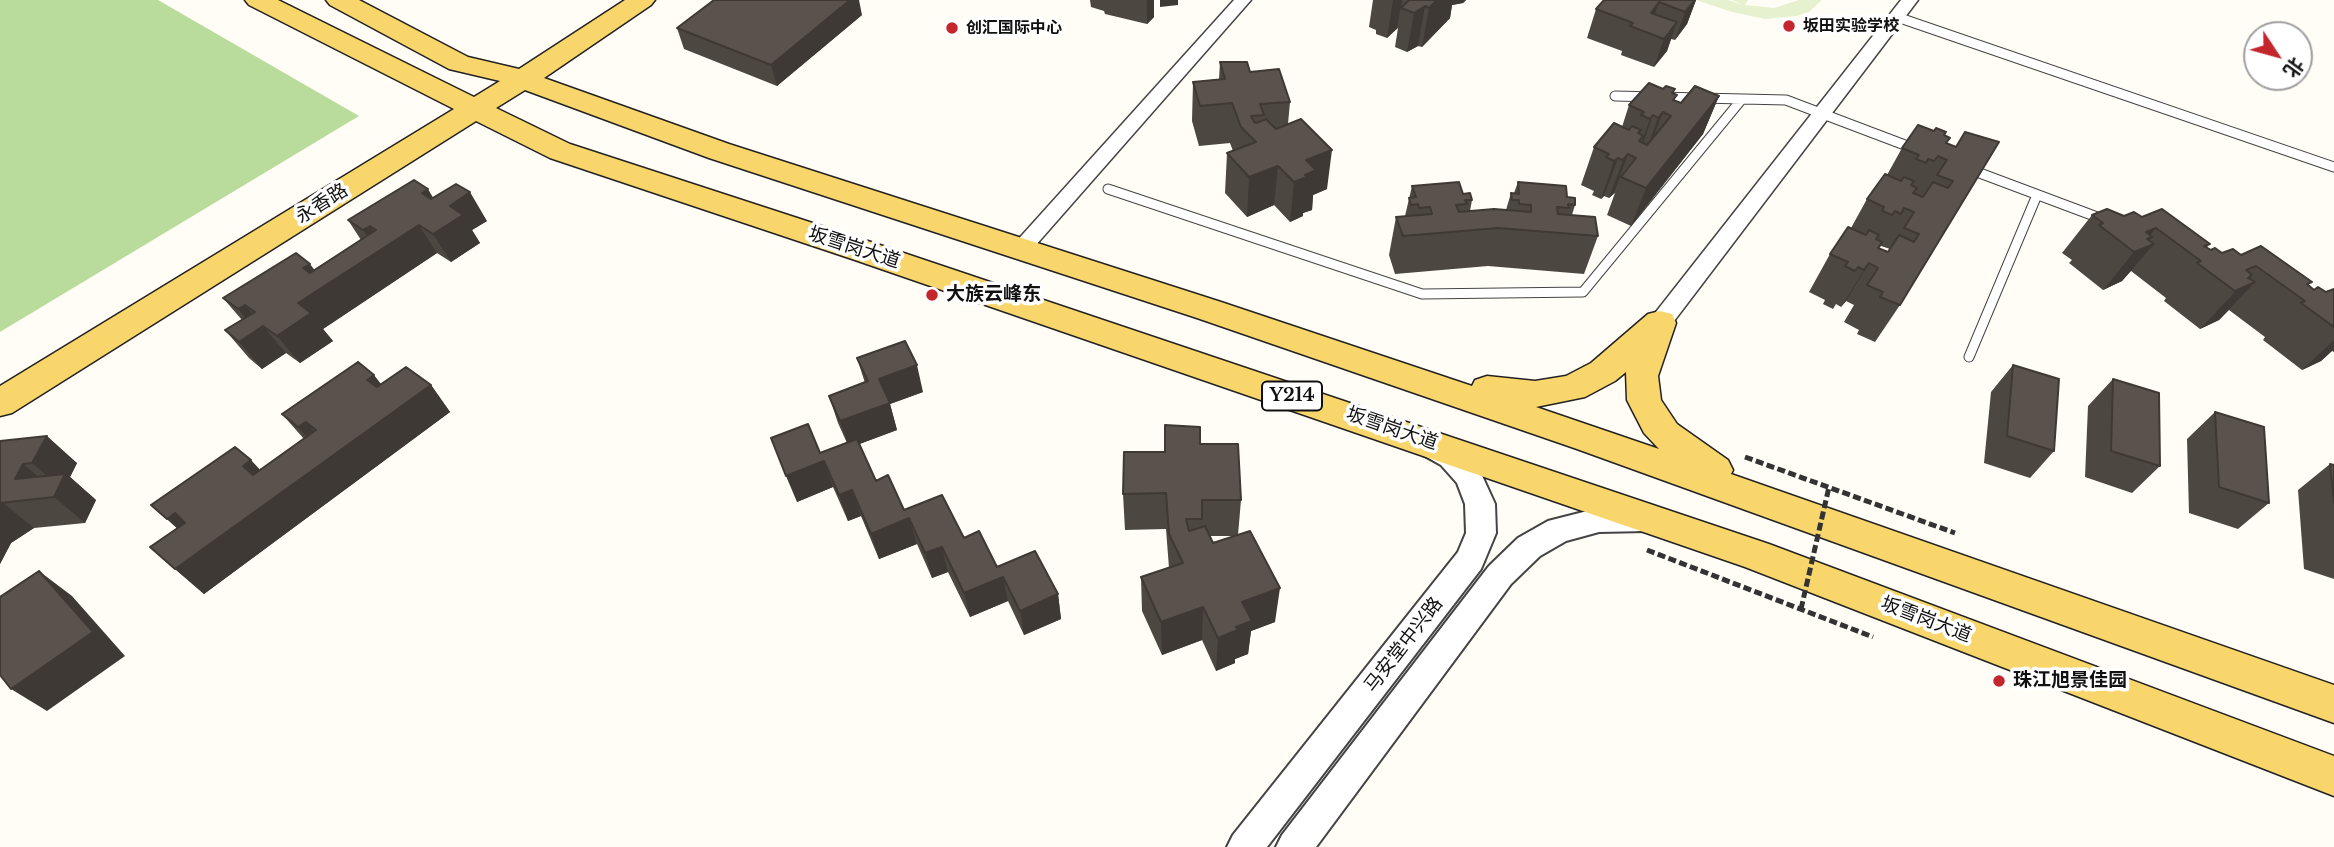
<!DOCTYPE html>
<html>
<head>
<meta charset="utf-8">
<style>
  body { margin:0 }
  #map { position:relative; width:2334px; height:847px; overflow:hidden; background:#fffdf5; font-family:"Libre Baskerville","Noto Sans SC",serif }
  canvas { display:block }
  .north { position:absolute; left:2243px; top:21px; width:70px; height:70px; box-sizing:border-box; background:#fff; border:2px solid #a0a0a0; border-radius:50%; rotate:126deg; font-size:19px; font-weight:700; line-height:28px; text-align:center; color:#111 }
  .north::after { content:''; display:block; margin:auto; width:24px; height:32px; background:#c4262e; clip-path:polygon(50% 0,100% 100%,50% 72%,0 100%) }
</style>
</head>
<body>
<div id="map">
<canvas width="2334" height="847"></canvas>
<div class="north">北</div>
</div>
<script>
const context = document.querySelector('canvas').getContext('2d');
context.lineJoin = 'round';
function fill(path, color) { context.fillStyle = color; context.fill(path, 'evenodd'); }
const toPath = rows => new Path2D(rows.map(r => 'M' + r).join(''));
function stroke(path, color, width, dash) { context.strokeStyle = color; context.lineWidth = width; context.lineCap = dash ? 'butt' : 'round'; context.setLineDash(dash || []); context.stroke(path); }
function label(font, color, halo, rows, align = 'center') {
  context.font = font + ' "Libre Baskerville","Noto Sans SC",serif'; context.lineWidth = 7; context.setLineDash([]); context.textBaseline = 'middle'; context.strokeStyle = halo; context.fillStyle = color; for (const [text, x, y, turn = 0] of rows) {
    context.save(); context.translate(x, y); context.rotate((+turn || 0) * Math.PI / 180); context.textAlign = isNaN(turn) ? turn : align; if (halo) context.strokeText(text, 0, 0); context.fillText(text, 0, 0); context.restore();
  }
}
const forest = toPath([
  [0,0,158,0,359,116,0,332]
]);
const pitch = toPath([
  [1696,0,1728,0,1743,5,1732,0,1748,0,1745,5,1774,8,1799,0,1822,0,1809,12,1797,16,1765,19,1732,12]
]);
const path = toPath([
  [1745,457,1955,533],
  [1647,550,1873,637]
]);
const service = toPath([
  [1897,17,2334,167],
  [1615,96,1786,100,1918,150],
  [1969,169,2105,220],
  [1108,189,1422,294,1583,292,1742,99],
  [1969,357,2037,195]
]);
const minor = toPath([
  [1234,0,1251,0,1028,254,1014,254,1011,249,1014,244,1234,0],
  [1901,0,1918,0,1668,329,1660,331,1652,329,1649,323,1652,317,1901,0]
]);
const tertiary = toPath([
  [1433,436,1461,449,1479,469,1495,504,1496,533,1481,569,1267,847,1227,847,1233,835,1458,552,1466,533,1465,504,1457,483,1441,465,1423,455,1419,447,1423,439,1433,436],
  [1647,507,1657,510,1662,519,1657,528,1647,531,1599,532,1566,541,1540,556,1511,584,1316,847,1276,847,1282,835,1489,566,1518,538,1548,521,1599,508,1647,507]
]);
const primary = toPath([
  [245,0,278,0,474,97,500,81,449,69,330,5,326,0,359,0,468,57,519,69,625,0,655,0,651,5,544,78,729,144,1221,302,1472,386,1475,380,1487,376,1535,381,1566,376,1591,363,1648,314,1660,311,1672,314,1676,323,1658,376,1661,400,1677,424,1728,460,1733,470,1731,474,2334,685,2334,723,1577,449,1197,318,709,158,525,90,496,108,570,144,877,244,1769,544,2334,756,2334,796,1745,567,855,260,550,158,476,121,12,413,0,416,0,386,454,109,249,5,245,0],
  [1626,372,1627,400,1644,433,1659,449,1536,407,1585,397,1615,381,1626,372]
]);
const pathBridge = toPath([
  [1801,609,1829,487]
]);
const wall = toPath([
  [1090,0,1156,0,1154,0,1154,17,1147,24,1105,14,1104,11,1091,7],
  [1373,0,1466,0,1463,3,1452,5,1450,18,1422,47,1418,46,1407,52,1395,47,1398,28,1387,38,1376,34,1376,30,1369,27],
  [1604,0,1696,0,1687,24,1675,40,1671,39,1667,51,1654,67,1621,55,1622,51,1587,38,1596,9],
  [862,15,777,86,684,49,677,28],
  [1220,62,1250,72,1290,102,1288,124,1327,189,1313,195,1312,210,1303,213,1303,216,1290,222,1274,205,1247,217,1225,193,1227,153,1233,151,1230,143,1199,146,1192,121,1193,82,1219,79],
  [1663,89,1675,89,1673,93,1675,101,1681,103,1719,96,1703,134,1631,226,1607,215,1615,193,1609,198,1604,196,1601,199,1592,195,1594,191,1581,185,1594,147,1622,127,1629,105],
  [1944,135,1946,143,1956,147,1999,142,1900,305,1875,342,1857,334,1859,330,1844,322,1854,305,1846,301,1841,307,1836,304,1833,309,1823,304,1825,300,1809,292,1830,254,1851,228,1867,199,1887,175,1902,148],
  [1881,246,1890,249,1888,252,1879,248],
  [1518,182,1567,197,1575,205,1572,215,1598,236,1584,274,1488,266,1395,274,1389,255,1396,217,1405,216,1412,186,1463,194,1472,200,1470,211,1506,210,1511,193,1514,193],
  [433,198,487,221,472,230,480,243,451,262,437,253,323,329,333,341,300,363,286,353,262,369,249,358,225,330,242,320,223,298,315,269,361,240,348,220],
  [2092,215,2142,217,2210,244,2207,247,2211,250,2222,253,2241,255,2309,286,2314,290,2326,292,2334,289,2334,352,2332,351,2321,361,2302,370,2263,340,2265,337,2229,310,2219,320,2200,329,2164,301,2166,298,2131,271,2122,281,2103,290,2069,263,2072,260,2062,253],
  [857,358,923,392,890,404,897,430,859,444,876,481,904,510,964,538,997,567,1058,594,1061,619,1024,635,1008,601,970,617,948,572,932,578,917,544,879,559,861,516,848,521,833,487,797,502,820,453,847,443,838,423,829,396,865,383],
  [2013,365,2054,451,2030,478,1984,463,1991,392],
  [2113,379,2160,466,2132,493,2085,477,2088,406],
  [382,384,431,385,450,412,204,594,175,569,177,528,151,505,260,470,304,439,282,414],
  [2215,412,2269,503,2238,529,2189,513,2187,439],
  [0,441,77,463,70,477,96,500,85,523,34,528,11,543,0,564],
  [1200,444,1241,500,1238,535,1275,622,1251,631,1248,654,1235,659,1235,663,1216,671,1202,640,1162,655,1142,611,1141,577,1169,568,1166,529,1125,530,1123,494,1165,452],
  [1210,536,1236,536,1213,543],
  [2330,464,2334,465,2334,579,2304,569,2298,490]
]);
const shadedWall = toPath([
  [850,0,859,0,862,15,777,86,771,65],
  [1147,0,1154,0,1154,17,1147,24],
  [1160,0,1178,0,1178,5,1160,7],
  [1393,0,1402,0,1397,28,1387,38],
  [1437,0,1466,0,1463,3,1452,5,1450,18,1422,47,1429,8],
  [1695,0,1696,0,1687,24,1675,40,1685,12],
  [1659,2,1649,31,1651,13],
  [1425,6,1418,46,1407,52,1414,13],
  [1677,22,1667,51,1654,67,1664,39],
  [1719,96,1703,134,1631,226,1646,188],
  [1663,112,1648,151,1644,156,1658,118],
  [1653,115,1639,154,1636,157,1650,119],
  [1332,150,1327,189,1313,195,1312,210,1303,213,1303,216,1290,222,1294,182,1306,160],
  [1628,154,1614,193,1609,198,1623,160],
  [1618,158,1604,196,1601,199,1614,161],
  [1278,166,1274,205,1247,217,1249,177],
  [428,189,445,218,422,193],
  [470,192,487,221,472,230,480,243,451,262,433,234,450,206],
  [419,225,437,253,323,329,333,341,300,363,277,336,298,303,303,268,310,264,326,285,378,252,363,230,370,226,384,248],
  [2156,228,2137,251,2147,239,2152,237,2143,248,2154,244,2122,281,2103,290,2134,252,2146,232],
  [1869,263,1846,301,1841,307,1864,270],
  [2252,275,2239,290,2255,282,2219,320,2200,329,2248,278],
  [245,305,286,353,262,369,239,342,256,331,238,309],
  [2334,340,2334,349,2321,361,2302,370],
  [917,365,923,392,890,404,897,430,849,448,840,421,879,379],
  [374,375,395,402,367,380],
  [431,385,450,412,204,594,175,569],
  [306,422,329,449,322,454,298,427],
  [47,436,77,463,70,477,96,500,85,523,54,497,59,486,32,463],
  [251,460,276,487,268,492,243,466],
  [824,461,833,487,797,502,786,476],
  [23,464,55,490,15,479],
  [852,490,861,516,848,521,839,495],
  [2,502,34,528,11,543,0,564,0,503],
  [175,513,203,539,195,545,167,519],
  [909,518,917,544,879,559,871,534],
  [942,547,948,572,932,578,925,553],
  [39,571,72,596,125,656,47,711,11,689],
  [1003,577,1008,601,970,617,964,593],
  [1280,588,1275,622,1251,631,1248,654,1235,659,1235,663,1216,671,1218,638,1242,602],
  [1058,594,1061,619,1024,635,1020,611],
  [1203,607,1202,640,1162,655,1161,622]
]);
const building = toPath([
  [714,0,850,0,771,65,677,28,714,0],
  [1409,0,1437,0,1429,8,1425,6,1414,13,1401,8,1409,0],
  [1604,0,1695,0,1685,12,1659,2,1651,13,1677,22,1664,39,1630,26,1633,23,1596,9,1604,0],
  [1220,62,1247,62,1250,72,1279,69,1290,102,1260,104,1264,115,1251,116,1254,122,1256,123,1266,119,1276,129,1301,119,1332,150,1306,160,1316,170,1305,175,1307,177,1294,182,1278,166,1249,177,1227,153,1256,142,1241,127,1232,103,1200,106,1193,82,1225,79,1220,62],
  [1649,83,1663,89,1666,86,1675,89,1672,93,1677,95,1673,100,1681,103,1695,86,1719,96,1646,188,1621,177,1636,158,1628,154,1623,160,1618,158,1614,161,1606,157,1609,154,1594,147,1614,123,1629,130,1632,126,1641,130,1638,133,1643,136,1639,141,1647,145,1671,116,1663,112,1658,118,1653,115,1650,119,1641,115,1644,112,1629,105,1649,83],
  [1918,125,1934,131,1936,128,1946,132,1944,135,1950,138,1946,143,1956,147,1965,132,1999,142,1900,305,1880,297,1883,292,1867,285,1878,268,1869,263,1864,270,1858,267,1855,271,1845,266,1848,262,1830,254,1848,227,1866,235,1869,230,1879,235,1876,239,1882,242,1878,248,1888,252,1899,235,1914,242,1919,234,1904,228,1914,212,1904,208,1901,214,1895,211,1892,215,1882,211,1884,207,1867,199,1885,174,1901,181,1904,177,1914,181,1911,185,1917,188,1913,193,1923,197,1933,182,1948,188,1953,181,1937,175,1947,160,1938,156,1934,161,1928,159,1926,163,1916,159,1919,155,1902,148,1918,125],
  [414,180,428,189,422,193,431,199,456,184,470,192,450,206,463,215,433,234,419,225,298,303,311,313,277,336,263,326,239,342,225,330,255,312,245,305,238,309,223,298,296,253,310,264,303,268,310,273,376,230,370,226,363,230,348,220,414,180],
  [1459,182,1463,194,1470,193,1472,200,1465,200,1467,204,1456,205,1459,212,1494,209,1531,212,1531,205,1519,204,1519,200,1512,200,1511,193,1519,194,1518,182,1566,186,1567,197,1575,198,1575,205,1568,204,1569,208,1557,207,1558,214,1595,217,1598,236,1498,228,1403,236,1396,217,1432,214,1430,207,1419,208,1418,204,1411,205,1409,198,1416,197,1412,186,1459,182],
  [2107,209,2124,216,2134,212,2142,217,2162,209,2210,244,2204,246,2211,250,2215,248,2222,253,2233,249,2241,255,2261,246,2312,282,2307,284,2314,290,2318,287,2326,292,2334,289,2334,327,2301,303,2305,301,2256,266,2246,270,2252,275,2248,278,2255,282,2235,291,2197,263,2201,261,2156,228,2146,232,2152,237,2147,239,2154,244,2134,252,2099,225,2103,223,2092,215,2107,209],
  [905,341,917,365,879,379,890,403,840,421,829,396,868,381,857,358,905,341],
  [358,362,374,375,367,380,377,387,406,367,431,385,175,569,150,547,185,523,175,513,167,519,151,505,235,447,251,460,243,466,253,475,316,430,306,422,298,427,282,414,358,362],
  [2013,365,2059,379,2054,451,2007,436,2013,365],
  [2113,379,2159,393,2160,466,2111,451,2113,379],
  [2215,412,2264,427,2269,503,2219,487,2215,412],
  [808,424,820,453,857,439,876,481,888,475,904,510,942,495,964,538,979,531,997,567,1035,551,1058,594,1020,611,1003,577,964,593,942,547,925,553,909,518,871,534,852,490,839,495,824,461,786,476,771,438,808,424],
  [1165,425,1200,427,1200,444,1238,444,1241,500,1202,500,1202,519,1186,519,1189,531,1205,526,1213,543,1250,531,1280,588,1242,602,1252,621,1236,627,1238,630,1218,638,1203,607,1161,622,1141,577,1183,563,1169,534,1166,493,1123,494,1124,452,1165,452,1165,425],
  [47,436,32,463,23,464,15,479,65,474,54,497,0,503,0,441,47,436],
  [2330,464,2334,465,2334,503,2330,464],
  [39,571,93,632,11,689,0,675,0,597,39,571]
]);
const markers = [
  [1789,26,7,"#c4262e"],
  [952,28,7,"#c4262e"],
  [932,295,7,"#c4262e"],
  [1999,681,7,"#c4262e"]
];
const farPoinames = [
  ["坂田实验学校",1803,26],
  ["创汇国际中心",966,28]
];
const shields = [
  [1292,396,60]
];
const shieldNames = [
  ["Y214",1292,396]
];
const streetNames = [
  ["永香路",322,204,-32],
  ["坂雪岗大道",854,248,18],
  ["坂雪岗大道",1392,429,19],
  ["坂雪岗大道",1926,620,21],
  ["马安堂中兴路",1404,645,-52]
];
const poiNames = [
  ["大族云峰东",946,295],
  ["珠江旭景佳园",2013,681]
];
fill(forest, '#b9dc9c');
fill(pitch, '#e6f2cf');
stroke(service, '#444', 11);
stroke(minor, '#444', 3);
stroke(tertiary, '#444', 4);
stroke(primary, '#222', 3);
stroke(path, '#333', 5, [8, 3.5]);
stroke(service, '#fff', 9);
fill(minor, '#fff');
fill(tertiary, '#fff');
fill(primary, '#f9d66b');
stroke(pathBridge, '#333', 5, [8, 3.5]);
fill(wall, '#4d4742');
fill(shadedWall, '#3f3936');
fill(building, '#5a524d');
stroke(building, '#3f3936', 2);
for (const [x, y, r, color] of markers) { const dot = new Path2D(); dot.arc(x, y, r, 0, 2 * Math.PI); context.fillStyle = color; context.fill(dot); stroke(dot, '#fff', 2.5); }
label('bold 16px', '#111', '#fff', farPoinames, 'left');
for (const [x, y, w] of shields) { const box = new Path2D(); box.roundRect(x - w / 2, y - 14.5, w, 29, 5); context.fillStyle = '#fff'; context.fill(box); stroke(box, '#111', 2); }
label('bold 18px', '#111', null, shieldNames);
label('19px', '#111', '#fff', streetNames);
label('bold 19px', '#111', '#fff', poiNames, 'left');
</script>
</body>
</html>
